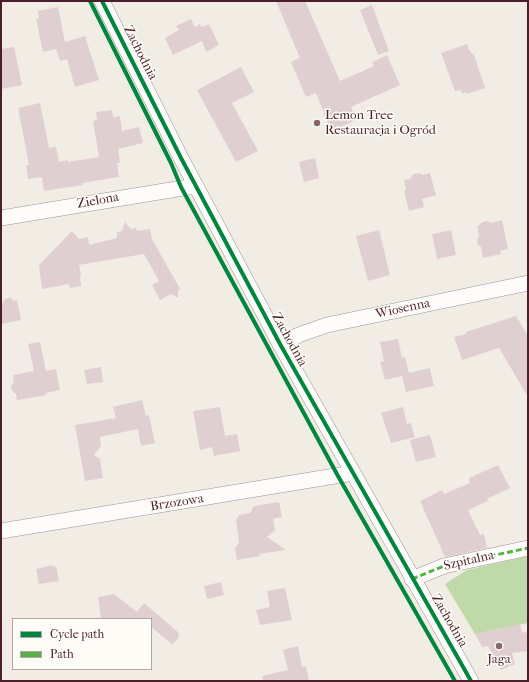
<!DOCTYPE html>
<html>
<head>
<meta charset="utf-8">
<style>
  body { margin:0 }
  #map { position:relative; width:529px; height:682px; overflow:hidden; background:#f2ede4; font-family:"IM FELL French Canon",serif }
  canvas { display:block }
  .frame { position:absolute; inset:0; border:2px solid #4a1f2b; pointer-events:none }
  .legend { position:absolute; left:12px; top:618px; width:140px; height:52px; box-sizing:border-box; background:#fdfcf7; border:1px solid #b5a4a5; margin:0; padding:5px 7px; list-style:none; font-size:12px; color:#4a1f2b }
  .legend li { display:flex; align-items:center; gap:8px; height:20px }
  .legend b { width:20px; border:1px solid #b5a4a5 }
</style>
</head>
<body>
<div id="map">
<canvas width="529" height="682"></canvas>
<div class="frame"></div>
<ul class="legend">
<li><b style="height:5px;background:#00873e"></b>Cycle path</li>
<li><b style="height:5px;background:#57b146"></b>Path</li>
</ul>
</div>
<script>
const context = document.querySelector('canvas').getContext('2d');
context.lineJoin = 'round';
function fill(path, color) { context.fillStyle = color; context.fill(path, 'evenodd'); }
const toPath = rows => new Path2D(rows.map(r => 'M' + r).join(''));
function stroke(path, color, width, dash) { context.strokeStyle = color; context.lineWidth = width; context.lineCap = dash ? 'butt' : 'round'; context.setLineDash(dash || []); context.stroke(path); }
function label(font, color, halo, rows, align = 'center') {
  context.font = font + ' "IM FELL French Canon",serif'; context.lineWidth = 3; context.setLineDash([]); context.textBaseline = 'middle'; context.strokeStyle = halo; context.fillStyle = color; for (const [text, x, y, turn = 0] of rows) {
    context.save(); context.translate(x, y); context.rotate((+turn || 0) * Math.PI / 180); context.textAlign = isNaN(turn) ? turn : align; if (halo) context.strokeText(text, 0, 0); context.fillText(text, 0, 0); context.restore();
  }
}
const green = toPath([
  [528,556,528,623,475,634,445,584,467,570]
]);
const building = toPath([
  [276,1,305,1,340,81,374,66,372,62,387,55,400,85,351,107,356,120,331,131,316,93,306,97,291,62,300,58],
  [372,5,389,51,378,55,360,10],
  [58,7,65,42,85,36,99,80,75,87,67,59,60,61,56,49,43,52,36,19,39,18,38,11],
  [191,19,195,27,200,24,201,27,209,24,219,45,206,52,202,41,173,55,165,38,179,30,176,26],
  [467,44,469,50,474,55,485,88,467,94,466,92,462,94,461,90,455,91,441,53],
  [14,47,22,85,1,89,1,49],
  [241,67,254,92,232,103,258,151,236,162,197,90],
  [40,103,49,148,56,147,59,162,68,160,68,162,99,157,93,121,97,120,96,112,112,110,113,117,120,116,122,131,139,127,143,143,118,149,120,163,117,163,119,177,82,183,83,185,44,191,42,177,28,179,26,165,29,165,18,108],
  [315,158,319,178,304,182,299,162],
  [419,173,423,175,430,173,436,195,422,199,424,207,409,211,404,191,406,190,404,180,411,178,413,174],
  [502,220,508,249,500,251,501,254,483,258,481,247,478,245,477,240,479,236,477,226,480,225,482,222,487,221,491,223],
  [125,222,131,229,136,228,137,231,150,229,152,239,180,289,178,291,178,298,171,294,160,300,152,285,159,281,144,254,79,265,81,275,80,277,81,286,70,288,69,284,42,289,39,265,72,231,79,239,88,237,89,245,117,238,117,232,122,231],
  [379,230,390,275,368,281,356,236],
  [451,230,456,255,437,259,432,234],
  [11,298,14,301,17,300,21,320,1,324,1,306,5,299],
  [516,316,528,336,528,397,499,348,462,360,454,337,466,334,466,332],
  [398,339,402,358,405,357,409,373,430,368,434,386,406,392,402,376,385,380,380,362,384,361,380,342],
  [40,342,46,371,56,369,60,390,46,393,46,395,17,400,16,394,12,391,11,386,14,382,13,375,34,371,28,344],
  [101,367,103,382,87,384,84,370],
  [142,400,146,416,149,415,155,443,141,446,138,429,100,437,101,446,94,455,100,459,103,478,85,481,75,425,116,418,113,407],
  [220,407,225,436,237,434,240,451,214,456,212,447,200,450,193,411],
  [403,407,407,424,411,423,415,437,391,443,381,413],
  [430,435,436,457,416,462,410,440],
  [498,465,510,488,487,499,488,501,468,510,480,535,484,534,487,548,445,557,420,501,442,490,444,494,470,483,469,478],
  [279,502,282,517,273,519,275,530,267,537,286,550,259,554,260,556,237,560,235,548,239,543,236,520,239,515,250,513,254,506],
  [53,565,53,567,56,566,59,581,39,584,36,569],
  [221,582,224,595,207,599,204,586],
  [285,588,292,620,260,625,256,610,270,607,267,591],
  [114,594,137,612,144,603,178,632,179,636,177,640,172,644,151,627,151,619,101,619,98,597],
  [520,624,522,633,528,631,528,651,512,653,515,664,501,670,488,646,482,647,475,634],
  [298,646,302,667,306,666,309,681,263,681,262,676,288,670,283,650]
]);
const minor = toPath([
  [102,1,181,158,280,344,471,681],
  [1,218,195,186],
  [280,344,301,334,327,325,528,283],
  [1,531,353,473],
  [412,579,444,566,528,548]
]);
const quiet = toPath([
  [412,579,444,566,528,548]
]);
const cycleway = toPath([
  [90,1,171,163,181,187,338,476,455,681],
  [102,1,181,158,280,344,471,681]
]);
const markers = [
  [317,123,4,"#85676c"],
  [499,646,4,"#85676c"]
];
const streetNames = [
  ["Zachodnia",140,53,63],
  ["Zielona",98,201,-10],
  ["Wiosenna",403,309,-12],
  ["Zachodnia",289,340,61],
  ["Brzozowa",177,503,-9],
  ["Szpitalna",469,561,-13],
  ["Zachodnia",449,621,60]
];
const poiNames = [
  ["Lemon Tree",325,116],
  ["Restauracja i Ogród",325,131],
  ["Jaga",499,660,"center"]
];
fill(green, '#c0d9a9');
fill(building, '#e0cfd1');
stroke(minor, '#9d9391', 16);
stroke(minor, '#fdfcfb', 15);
stroke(quiet, '#57b146', 3, [6, 3]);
stroke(cycleway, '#00873e', 4);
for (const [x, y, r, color] of markers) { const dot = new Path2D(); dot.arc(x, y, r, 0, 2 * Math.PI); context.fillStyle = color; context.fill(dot); stroke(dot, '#fdfcf7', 1.5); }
label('13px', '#4a1f2b', '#fdfcf7', streetNames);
label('13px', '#4a1f2b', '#fdfcf7', poiNames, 'left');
</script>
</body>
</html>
